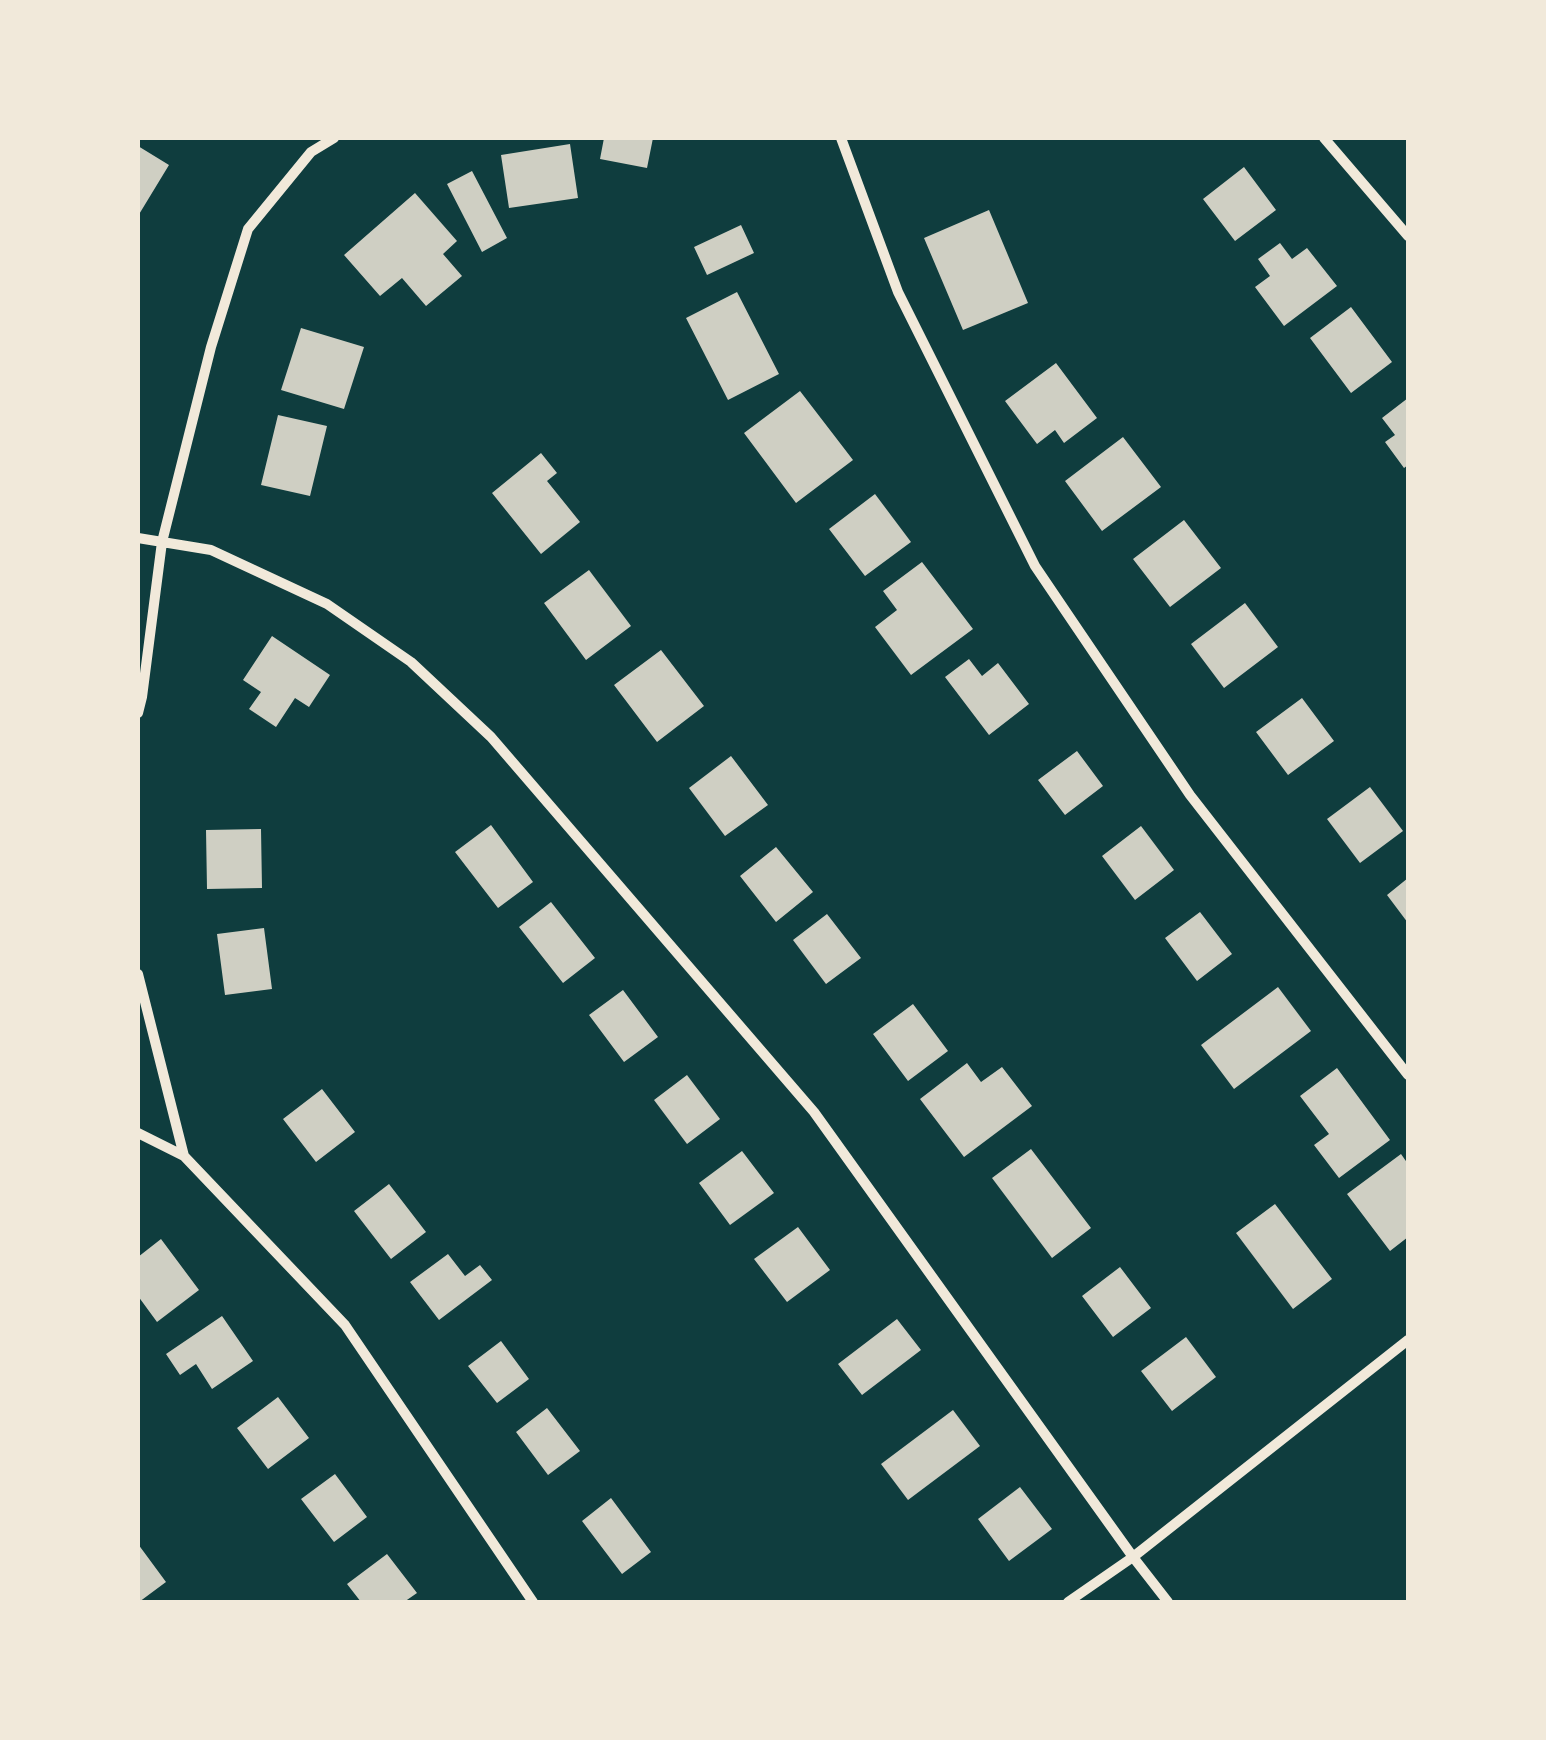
<!DOCTYPE html>
<html>
<head>
<meta charset="utf-8">
<style>
  body { margin:0 }
  #map { position:relative; width:1546px; height:1740px; overflow:hidden; background:#0f3d3e; font-family:Helvetica,sans-serif }
  canvas { display:block }
  .frame { position:absolute; inset:0; border:140px solid #f1e9da; pointer-events:none }
</style>
</head>
<body>
<div id="map">
<canvas width="1546" height="1740"></canvas>
<div class="frame"></div>
</div>
<script>
const context = document.querySelector('canvas').getContext('2d');
context.lineJoin = 'round';
function fill(path, color) { context.fillStyle = color; context.fill(path, 'evenodd'); }
const toPath = rows => new Path2D(rows.map(r => 'M' + r).join(''));
function stroke(path, color, width, dash) { context.strokeStyle = color; context.lineWidth = width; context.lineCap = dash ? 'butt' : 'round'; context.setLineDash(dash || []); context.stroke(path); }
const building = toPath([
  [604,138,653,138,647,168,600,159],
  [570,144,578,198,509,208,501,155],
  [138,146,169,165,138,216],
  [1244,167,1276,210,1235,241,1203,199],
  [472,171,507,238,482,252,447,184],
  [415,193,457,241,443,254,462,276,426,306,402,278,380,296,344,255],
  [989,210,1028,303,963,330,924,238],
  [741,225,754,253,707,275,694,247],
  [1280,243,1292,259,1307,248,1337,286,1284,326,1255,287,1270,276,1258,259],
  [737,292,779,374,728,400,686,318],
  [1351,307,1392,362,1351,393,1310,338],
  [301,328,364,347,344,409,281,390],
  [1056,363,1097,418,1064,443,1055,430,1037,444,1005,401],
  [800,391,853,460,796,503,744,433],
  [1408,398,1408,465,1404,468,1385,442,1395,435,1382,418],
  [278,415,327,426,310,496,261,485],
  [1123,437,1161,487,1102,531,1065,481],
  [541,453,557,473,547,481,580,522,541,554,492,493],
  [875,494,911,542,865,576,829,529],
  [1184,520,1221,568,1170,607,1133,559],
  [922,562,973,629,911,675,875,627,897,610,883,591],
  [589,570,631,626,586,660,544,603],
  [1245,603,1278,647,1224,688,1191,644],
  [272,636,330,675,309,707,295,698,276,727,249,709,261,692,243,680],
  [661,650,704,706,657,742,614,685],
  [969,659,982,676,998,663,1029,704,989,735,945,677],
  [1302,698,1334,741,1288,775,1256,732],
  [1077,751,1103,786,1065,815,1038,780],
  [731,756,768,805,725,836,689,788],
  [1370,787,1403,831,1360,863,1327,819],
  [491,825,533,882,498,908,455,852],
  [1141,826,1174,870,1135,900,1102,856],
  [261,829,262,888,207,889,206,830],
  [776,847,813,892,776,922,740,876],
  [1408,878,1408,923,1387,895],
  [551,902,595,958,563,983,519,927],
  [1200,912,1232,954,1197,981,1165,938],
  [827,914,861,958,826,984,793,940],
  [264,928,272,989,225,995,217,934],
  [1278,987,1311,1031,1234,1089,1201,1045],
  [623,990,658,1037,624,1062,589,1015],
  [913,1004,948,1051,908,1081,873,1034],
  [967,1063,981,1082,1002,1067,1032,1106,964,1157,920,1099],
  [1337,1068,1390,1140,1339,1178,1314,1145,1329,1134,1300,1096],
  [687,1075,720,1119,687,1144,654,1100],
  [322,1089,355,1132,316,1162,283,1119],
  [1031,1149,1091,1228,1052,1258,992,1178],
  [742,1151,774,1193,730,1225,699,1183],
  [1401,1154,1408,1164,1408,1237,1390,1251,1347,1194],
  [389,1184,426,1232,391,1259,354,1211],
  [1275,1204,1332,1279,1293,1309,1236,1233],
  [798,1227,830,1270,787,1302,754,1259],
  [161,1239,199,1290,157,1322,138,1296,138,1257],
  [448,1254,465,1276,480,1265,492,1280,439,1320,410,1282],
  [1120,1267,1151,1308,1113,1337,1082,1296],
  [222,1316,253,1361,212,1389,196,1364,180,1375,166,1354],
  [897,1319,921,1350,862,1395,838,1364],
  [1186,1337,1216,1377,1172,1411,1141,1371],
  [501,1341,529,1379,497,1403,468,1366],
  [278,1397,309,1438,268,1469,237,1428],
  [547,1408,580,1451,548,1475,516,1432],
  [953,1410,980,1446,908,1500,881,1464],
  [335,1474,367,1517,334,1542,301,1499],
  [1020,1487,1052,1529,1009,1561,978,1519],
  [611,1498,651,1552,622,1574,582,1521],
  [138,1544,166,1582,139,1602,138,1602],
  [387,1554,417,1593,404,1602,361,1602,347,1584]
]);
const minor = toPath([
  [841,138,898,292,1035,566,1190,795,1408,1075],
  [1324,138,1408,236],
  [138,538,211,550,327,604,411,662,491,737,814,1112,1133,1557,1168,1602],
  [138,713,142,697,162,542,211,347,248,229,311,152,334,138],
  [138,974,184,1156,345,1325,533,1602],
  [138,1133,184,1156],
  [1068,1602,1133,1557,1408,1340]
]);
fill(building, '#cfcfc3');
stroke(minor, '#f1e9da', 10);
</script>
</body>
</html>
